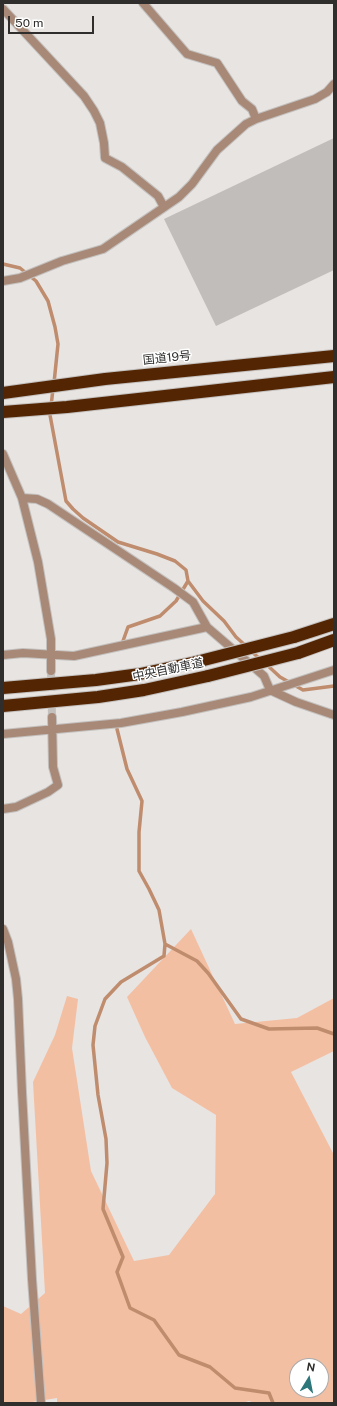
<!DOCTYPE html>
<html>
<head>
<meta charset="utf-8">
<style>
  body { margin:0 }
  #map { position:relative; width:337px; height:1406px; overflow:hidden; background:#e8e4e2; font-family:"Public Sans",sans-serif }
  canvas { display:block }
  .frame { position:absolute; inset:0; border:4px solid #2f2e2d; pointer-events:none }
  .north { position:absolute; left:289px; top:1358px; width:40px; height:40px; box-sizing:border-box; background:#fff; border:1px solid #acabab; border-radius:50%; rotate:10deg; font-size:11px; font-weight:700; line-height:16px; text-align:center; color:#2f2e2d }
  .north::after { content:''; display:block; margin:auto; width:14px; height:18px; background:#2d777b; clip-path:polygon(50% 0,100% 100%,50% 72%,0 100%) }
  .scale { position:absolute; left:8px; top:16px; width:86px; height:18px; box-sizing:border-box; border:2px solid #2f2e2d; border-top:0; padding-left:5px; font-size:12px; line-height:14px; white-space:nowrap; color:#2f2e2d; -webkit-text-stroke:3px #fff; paint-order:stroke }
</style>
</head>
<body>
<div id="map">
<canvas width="337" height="1406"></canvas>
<div class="frame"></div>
<div class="north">N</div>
<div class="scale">50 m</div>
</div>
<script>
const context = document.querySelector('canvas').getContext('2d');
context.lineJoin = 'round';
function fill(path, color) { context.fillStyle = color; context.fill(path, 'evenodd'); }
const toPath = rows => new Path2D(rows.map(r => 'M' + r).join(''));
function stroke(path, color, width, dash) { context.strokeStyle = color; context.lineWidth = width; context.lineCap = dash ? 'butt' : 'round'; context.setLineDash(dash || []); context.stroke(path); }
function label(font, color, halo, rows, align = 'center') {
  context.font = font + ' "Public Sans","Noto Sans JP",sans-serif'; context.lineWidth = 3; context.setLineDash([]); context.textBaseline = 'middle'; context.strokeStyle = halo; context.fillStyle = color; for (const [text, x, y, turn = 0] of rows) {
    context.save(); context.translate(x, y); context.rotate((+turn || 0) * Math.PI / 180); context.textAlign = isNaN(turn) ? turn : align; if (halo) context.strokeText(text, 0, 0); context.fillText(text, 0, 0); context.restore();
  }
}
const green = toPath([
  [191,929,235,1024,297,1018,334,998,334,1051,291,1072,334,1155,334,1403,254,1403,249,1401,242,1403,57,1403,57,1398,26,1403,3,1403,3,1306,21,1314,45,1293,33,1082,55,1035,67,996,78,999,72,1048,91,1171,134,1261,169,1255,215,1194,216,1115,172,1088,145,1037,127,997],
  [297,1366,321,1366,321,1390,297,1390]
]);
const stream = toPath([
  [3,264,20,268,36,281,48,301,55,327,58,344,54,383],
  [53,389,50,415,66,501,73,509,83,518,118,542,157,554,175,561,186,570,188,581,203,601,224,621,236,637,246,646],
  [123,641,128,627,160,616,176,601,188,581],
  [251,651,261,660],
  [266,664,280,677,303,690,334,686],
  [117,729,127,769,142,801,139,832,139,871,149,889,159,910,165,944,164,956,121,982,105,999,95,1026,93,1045,98,1095,106,1139,107,1163,103,1209,123,1257,117,1272,130,1308,154,1320,179,1355,210,1367,235,1388,269,1393,273,1403],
  [165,944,197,961,208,973,241,1019,269,1029,317,1028,334,1034]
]);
const building = toPath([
  [334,138,334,270,216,326,164,219]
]);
const streetTunnel = toPath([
  [51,671,52,717]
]);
const street = toPath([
  [143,3,187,54,217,63,242,101,252,109,256,119],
  [3,9,84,96,94,111,100,123,104,143,105,158,122,167,158,196,164,207],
  [3,281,20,278,62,261,103,249,179,197,192,184,217,150,246,124,256,119,315,99,327,92,334,84],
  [3,454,22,498,38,562,51,639,51,671],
  [22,498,37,499,48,504,174,588,193,602,207,627,264,676,270,690,296,702,334,715],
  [3,655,23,653,74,656,207,627],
  [3,734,121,723,182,712,251,697,334,670],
  [3,809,16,807,48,792,58,785,53,767,52,717],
  [3,929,8,942,16,979,18,999,22,1092,32,1279,41,1403]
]);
const highway = toPath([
  [3,393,105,379,334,356],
  [3,412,67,407,334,377],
  [294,637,334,624],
  [298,653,334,640],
  [3,688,96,680,140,674,196,662],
  [3,706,98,697,144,690,208,676]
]);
const highwayBridge = toPath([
  [196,662,294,637],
  [208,676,298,653]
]);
const streetNames = [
  ["国道19号",167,358,-6],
  ["中央自動車道",168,670,-12]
];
fill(green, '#f3bfa2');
stroke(stream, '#bf8c6e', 3.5);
fill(building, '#c0bdbb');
stroke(streetTunnel, '#c3c0be', 8, [8, 4]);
stroke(street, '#c3c0be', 10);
stroke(highway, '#c3c0be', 14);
stroke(street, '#a88977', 8);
stroke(highway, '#542503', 12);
stroke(highwayBridge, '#c3c0be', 14, []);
stroke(highwayBridge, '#542503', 12);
label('12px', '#2f2e2d', '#fff', streetNames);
</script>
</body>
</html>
